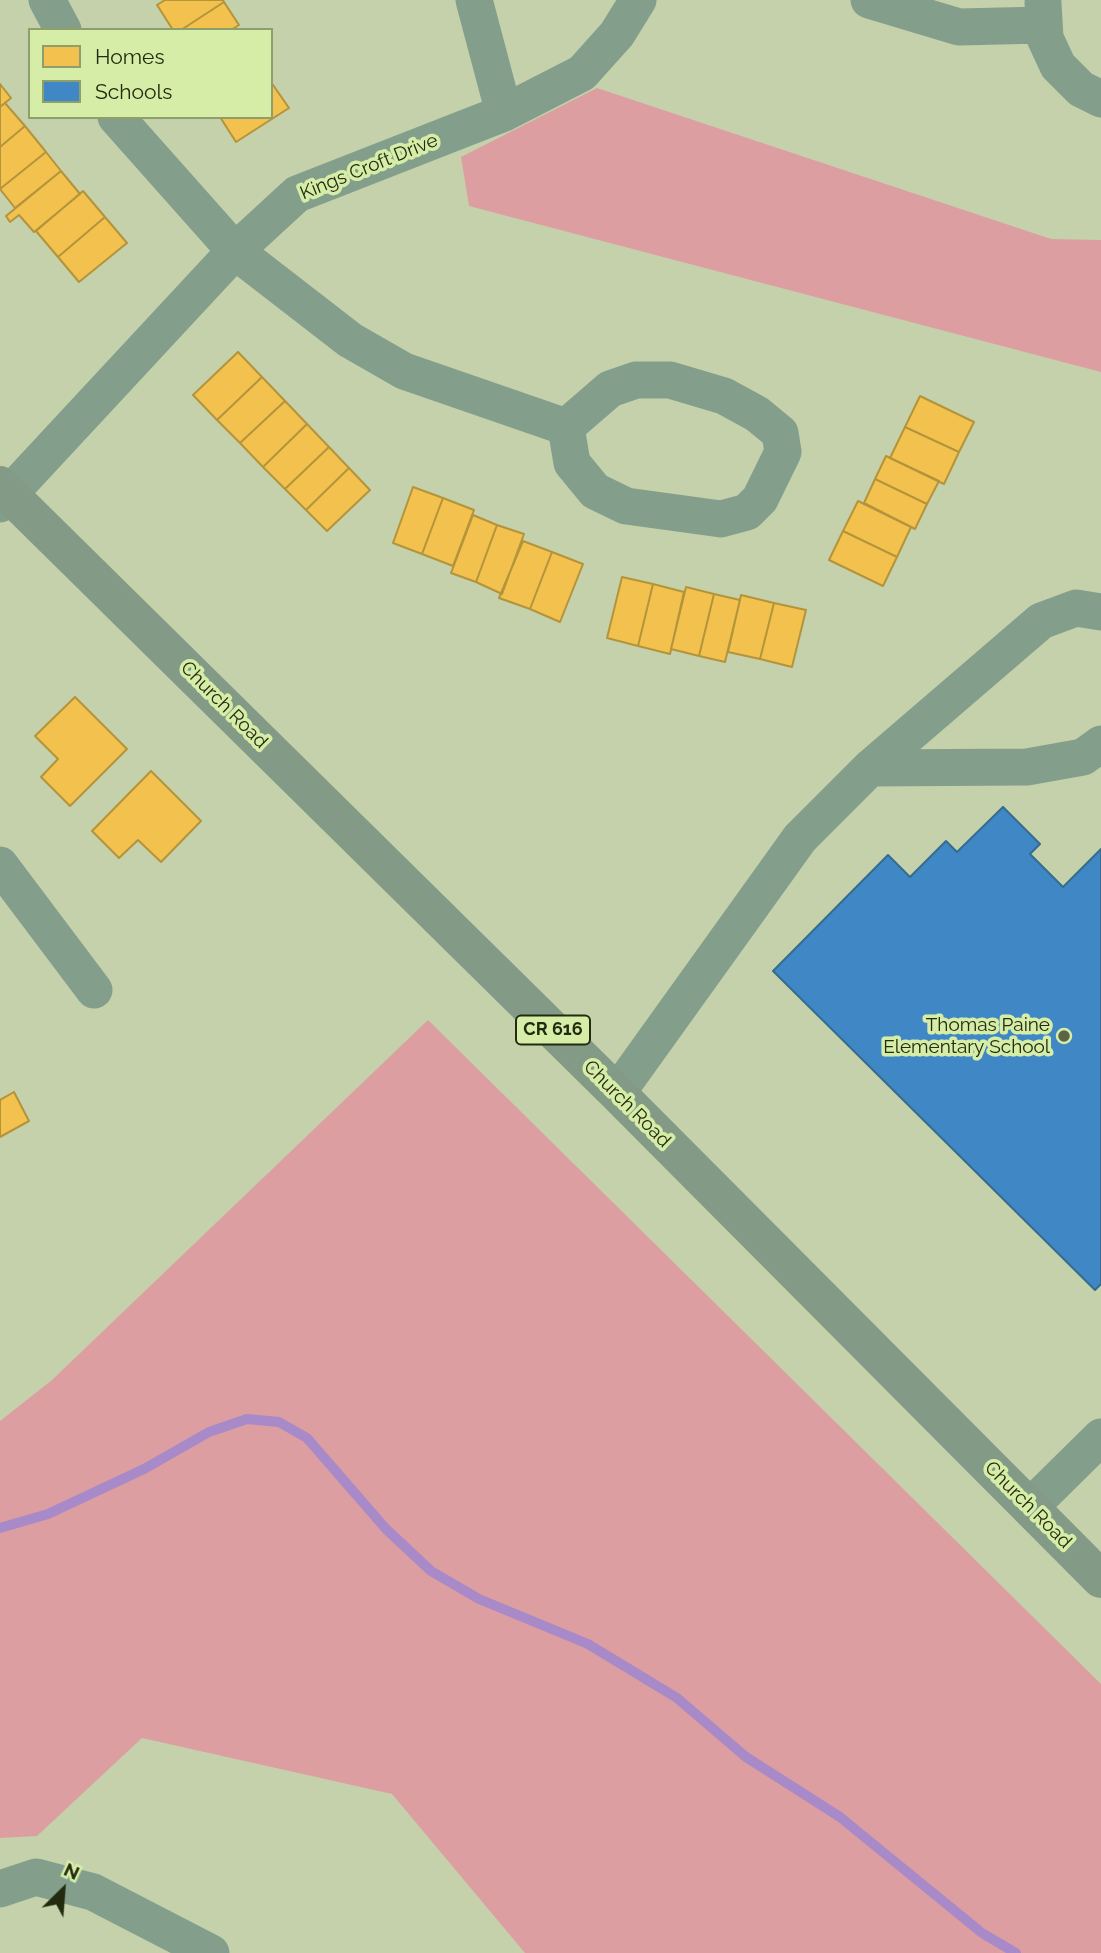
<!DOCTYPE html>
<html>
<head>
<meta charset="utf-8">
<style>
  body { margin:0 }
  #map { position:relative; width:1101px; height:1953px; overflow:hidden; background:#c4d1ab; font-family:Raleway,sans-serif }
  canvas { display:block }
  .legend { position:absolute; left:28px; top:28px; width:245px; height:91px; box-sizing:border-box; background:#d6eda8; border:2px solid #8e9f6b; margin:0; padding:9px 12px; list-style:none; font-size:21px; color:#222a0f }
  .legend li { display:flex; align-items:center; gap:14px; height:35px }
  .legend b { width:35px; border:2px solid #8e9f6b }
  .north { position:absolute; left:28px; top:1855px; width:70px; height:70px; -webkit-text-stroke:5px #d6eda8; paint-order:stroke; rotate:25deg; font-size:19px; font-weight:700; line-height:28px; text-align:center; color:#222a0f }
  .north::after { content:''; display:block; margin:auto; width:24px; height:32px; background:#222a0f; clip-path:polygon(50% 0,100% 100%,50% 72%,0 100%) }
</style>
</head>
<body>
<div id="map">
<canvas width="1101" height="1953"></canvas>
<ul class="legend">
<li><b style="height:19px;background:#f2c14e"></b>Homes</li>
<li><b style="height:19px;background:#3f88c5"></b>Schools</li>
</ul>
<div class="north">N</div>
</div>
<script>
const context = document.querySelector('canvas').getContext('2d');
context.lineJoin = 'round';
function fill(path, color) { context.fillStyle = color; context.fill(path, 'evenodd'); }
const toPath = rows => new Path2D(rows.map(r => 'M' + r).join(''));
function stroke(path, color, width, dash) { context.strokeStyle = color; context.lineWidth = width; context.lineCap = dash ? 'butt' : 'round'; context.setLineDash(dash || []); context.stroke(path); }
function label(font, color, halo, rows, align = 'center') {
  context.font = font + ' Raleway,sans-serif'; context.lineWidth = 7; context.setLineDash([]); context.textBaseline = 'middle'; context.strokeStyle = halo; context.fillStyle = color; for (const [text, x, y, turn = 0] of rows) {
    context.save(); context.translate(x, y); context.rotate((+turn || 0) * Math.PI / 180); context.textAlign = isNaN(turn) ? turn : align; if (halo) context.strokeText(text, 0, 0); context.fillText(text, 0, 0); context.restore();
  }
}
const forest = toPath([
  [597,88,1051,239,1101,240,1101,372,469,206,461,157],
  [428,1020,1101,1684,1101,1953,525,1953,392,1794,142,1738,37,1836,0,1838,0,1421,52,1380]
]);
const homes = toPath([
  [165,0,223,0,224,2,181,30,173,30,157,5,165,0],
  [224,2,239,25,231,30,181,30,224,2],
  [271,82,289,108,236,142,220,117,271,117,271,82],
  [0,84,11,98,0,107,0,84],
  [5,103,25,126,0,147,0,107,5,103],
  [25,126,46,152,0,189,0,147,25,126],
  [46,152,61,171,15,208,0,189,46,152],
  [61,171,80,194,34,232,19,215,10,222,6,216,61,171],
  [83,191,105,217,58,257,36,231,83,191],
  [105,217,127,243,79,282,58,257,105,217],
  [238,352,262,377,217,420,193,395,238,352],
  [262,377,285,401,240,443,217,420,262,377],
  [920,396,974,422,959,452,905,427,920,396],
  [285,401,307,424,263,467,240,443,285,401],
  [307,424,329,447,285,489,263,467,307,424],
  [905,427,959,452,944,484,890,458,905,427],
  [329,447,349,468,306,510,285,489,329,447],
  [886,456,939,481,927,504,875,479,886,456],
  [349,468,370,490,327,531,306,510,349,468],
  [875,479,927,504,915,529,864,503,875,479],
  [413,487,443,498,422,554,393,543,413,487],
  [443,498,474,510,453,566,422,554,443,498],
  [858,501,911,527,897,557,843,531,858,501],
  [473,515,497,525,476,582,451,573,473,515],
  [497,525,524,534,502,594,476,582,497,525],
  [843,531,897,557,883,586,829,560,843,531],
  [523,541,552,552,530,609,499,598,523,541],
  [552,552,583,564,560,622,530,609,552,552],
  [622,577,653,584,638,646,607,638,622,577],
  [653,584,684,592,670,654,638,646,653,584],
  [686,587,714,594,699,656,671,649,686,587],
  [714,594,740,600,725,662,699,656,714,594],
  [741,595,774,603,760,659,728,652,741,595],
  [774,603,806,610,792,667,760,659,774,603],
  [75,697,127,749,70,806,41,777,58,759,35,736,75,697],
  [151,771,201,821,161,862,138,840,119,858,92,831,151,771],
  [14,1092,29,1121,0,1137,0,1100,14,1092]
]);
const schools = toPath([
  [1003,807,1040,844,1030,854,1063,887,1101,849,1101,1284,1095,1290,773,971,888,855,910,877,946,841,957,852,1003,807]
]);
const stream = toPath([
  [0,1528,48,1514,144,1469,209,1432,247,1419,279,1422,307,1438,386,1529,431,1571,479,1599,588,1644,677,1698,746,1757,840,1817,982,1933,1016,1953]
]);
const minor = toPath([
  [47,0,63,30],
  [474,0,504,113],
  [869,0,959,27,1043,25],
  [1043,3,1045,38,1058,66,1081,89,1101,99],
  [116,117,235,251,350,340,404,371,566,427,572,463,595,491,626,506,721,519,747,512,760,499,783,452,780,433,757,414,724,396,670,380,636,380,610,389,566,427],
  [0,504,235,251,297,194,504,113,582,73,617,34,638,0],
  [1101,612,1076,608,1041,621,870,768,1027,767,1083,757,1101,744],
  [0,865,94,990],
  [617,1093,800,838,870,768],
  [1030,1507,1101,1437],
  [0,1889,36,1877,93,1892,211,1953]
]);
const major = toPath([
  [0,485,617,1093,1101,1579]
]);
const markers = [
  [1064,1036,7,"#5b6446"]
];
const shields = [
  [553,1030,74]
];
const shieldNames = [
  ["CR 616",553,1030]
];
const streetNames = [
  ["Kings Croft Drive",369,167,-22],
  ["Church Road",224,705,45],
  ["Church Road",627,1104,45],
  ["Church Road",1028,1505,45]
];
const poiNames = [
  ["Thomas Paine",1050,1025],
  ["Elementary School",1050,1047]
];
fill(forest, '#dd9ea1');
fill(homes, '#f2c14e');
stroke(homes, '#b4943b', 2);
fill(schools, '#3f88c5');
stroke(schools, '#366c8e', 2);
stroke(stream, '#a88ac8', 10);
stroke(minor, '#839f8c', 37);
stroke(major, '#839b86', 38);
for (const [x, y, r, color] of markers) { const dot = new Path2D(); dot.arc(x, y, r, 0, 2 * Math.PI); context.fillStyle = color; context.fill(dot); stroke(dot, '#d6eda8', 2.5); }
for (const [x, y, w] of shields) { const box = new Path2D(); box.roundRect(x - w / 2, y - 14.5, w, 29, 5); context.fillStyle = '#d6eda8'; context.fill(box); stroke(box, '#222a0f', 2); }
label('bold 18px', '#222a0f', null, shieldNames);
label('19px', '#222a0f', '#d6eda8', streetNames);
label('19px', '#222a0f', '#d6eda8', poiNames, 'right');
</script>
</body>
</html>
